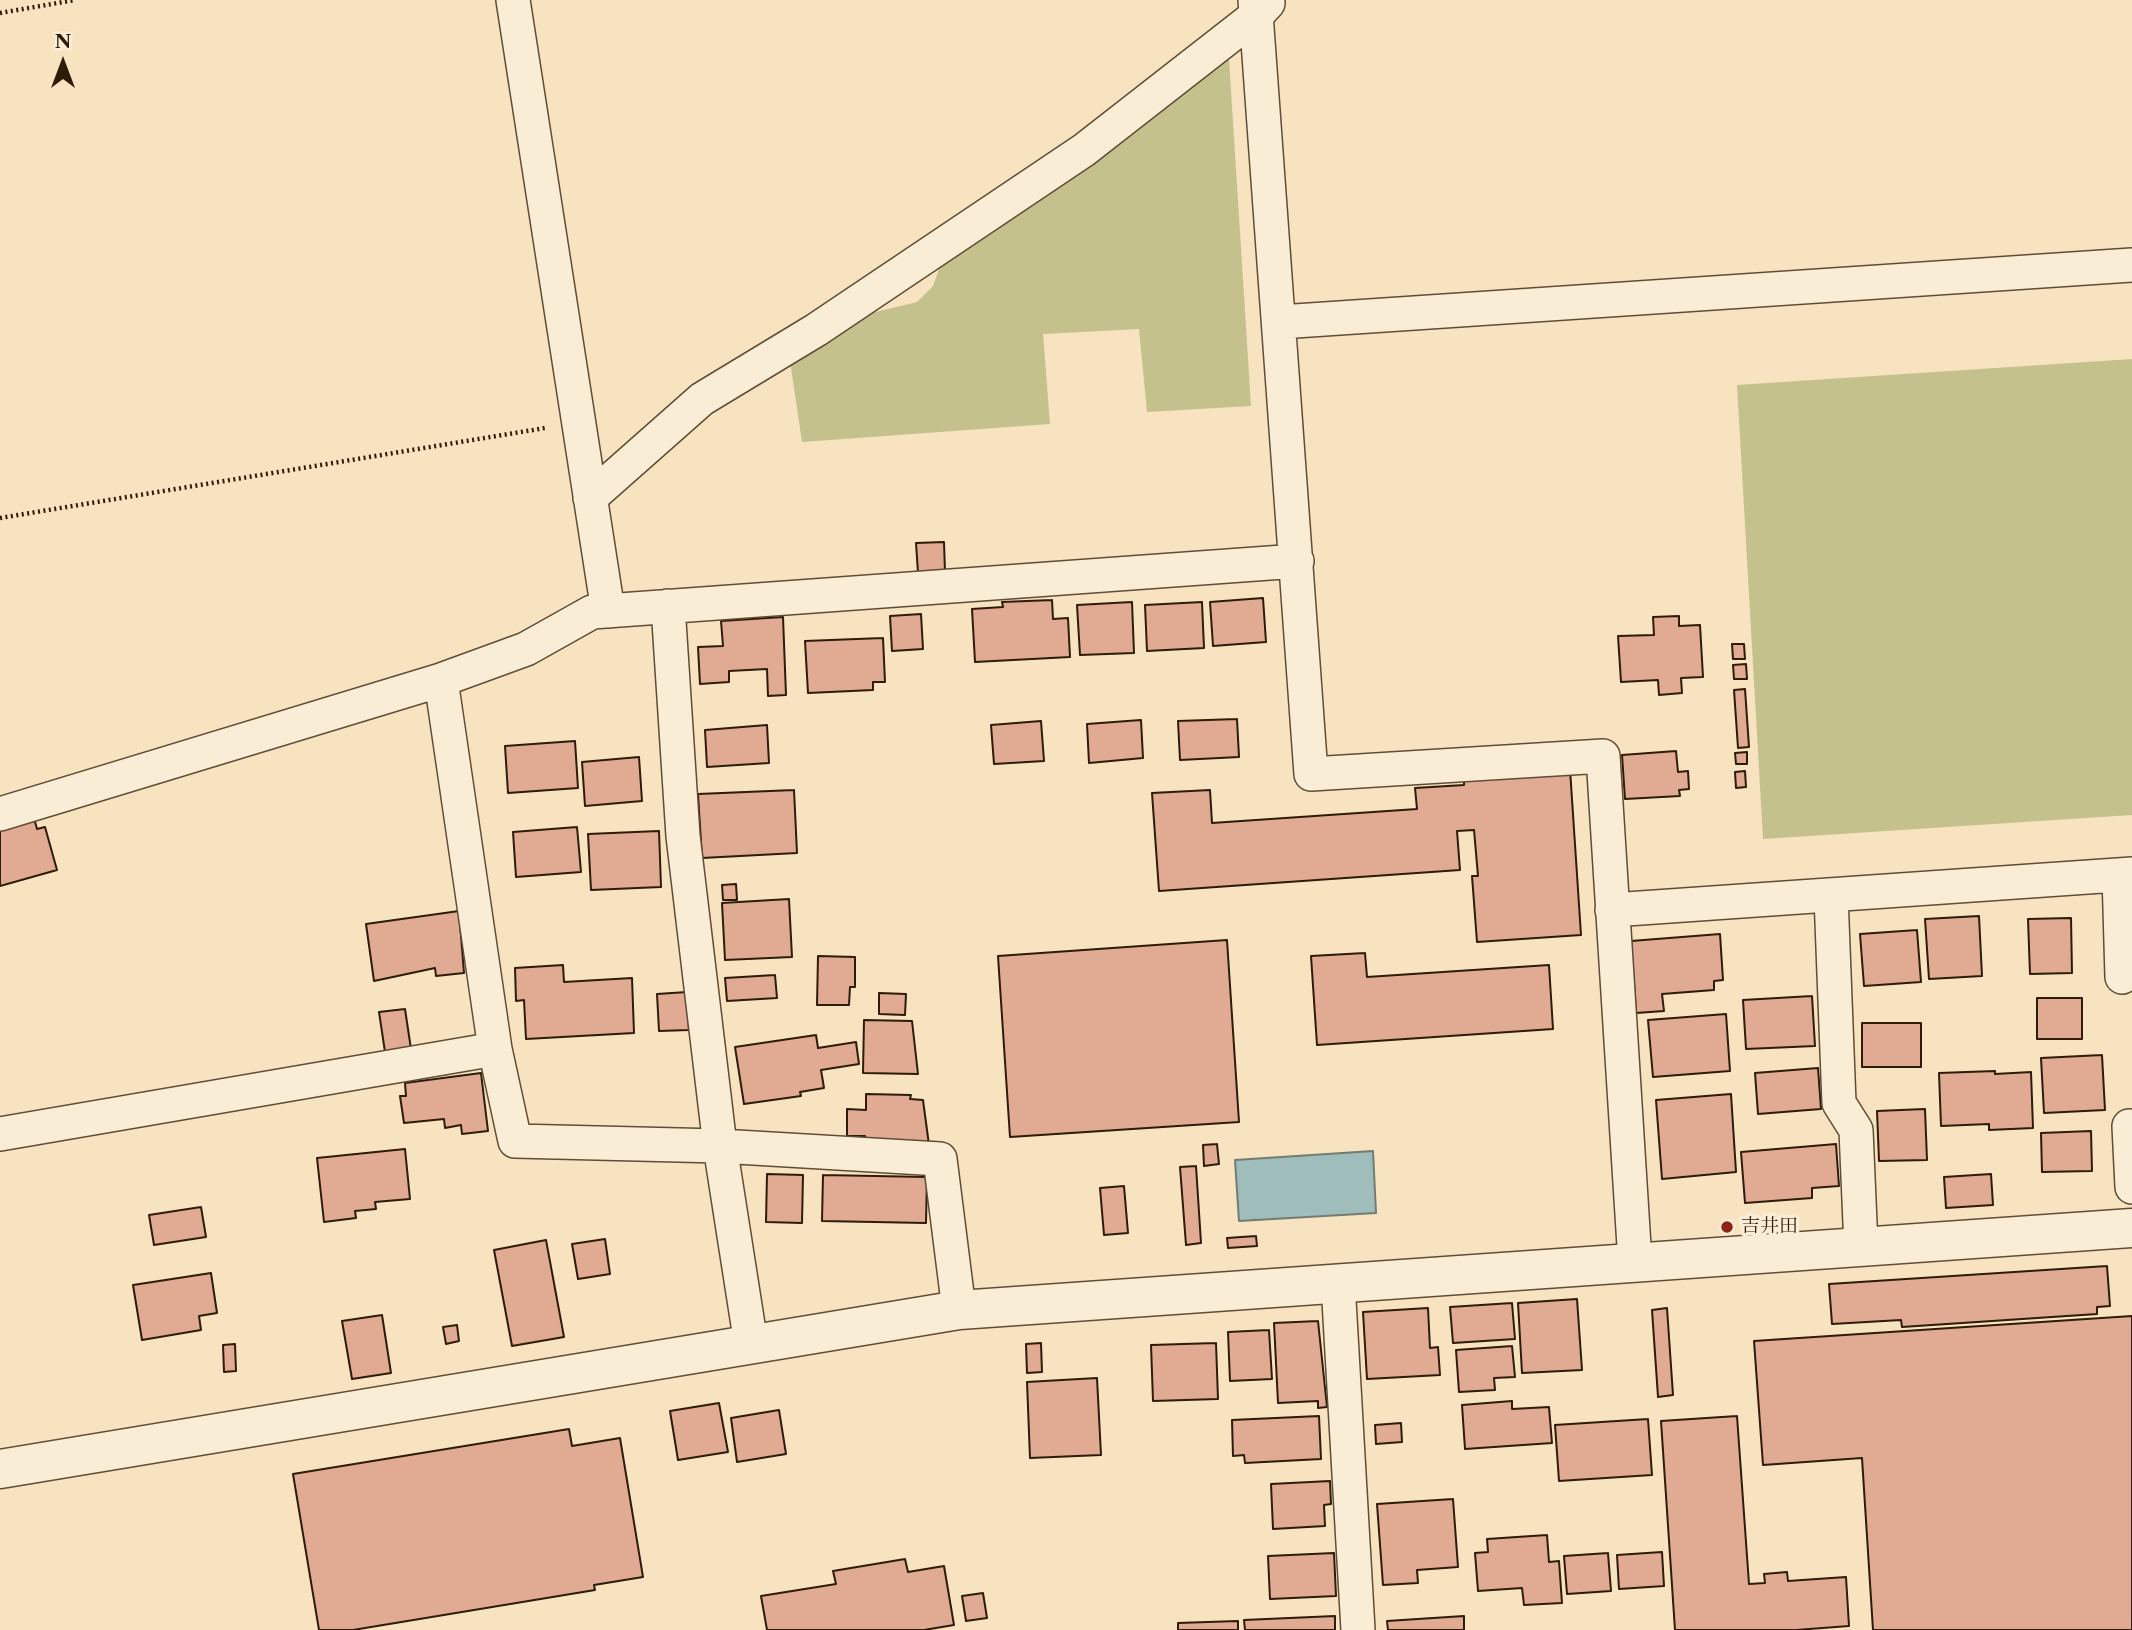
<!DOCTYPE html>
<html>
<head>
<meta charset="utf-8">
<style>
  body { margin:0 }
  #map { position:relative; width:2132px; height:1630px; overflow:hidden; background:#f7e3c0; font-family:"Libre Caslon Text",serif }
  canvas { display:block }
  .north { position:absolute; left:28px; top:28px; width:70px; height:70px; -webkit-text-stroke:5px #faedd6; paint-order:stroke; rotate:0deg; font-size:19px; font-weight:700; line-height:28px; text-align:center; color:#2e1b08 }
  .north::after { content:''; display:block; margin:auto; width:24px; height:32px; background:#2e1b08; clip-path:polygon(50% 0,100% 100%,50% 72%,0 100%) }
</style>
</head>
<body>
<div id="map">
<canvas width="2132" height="1630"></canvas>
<div class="north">N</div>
</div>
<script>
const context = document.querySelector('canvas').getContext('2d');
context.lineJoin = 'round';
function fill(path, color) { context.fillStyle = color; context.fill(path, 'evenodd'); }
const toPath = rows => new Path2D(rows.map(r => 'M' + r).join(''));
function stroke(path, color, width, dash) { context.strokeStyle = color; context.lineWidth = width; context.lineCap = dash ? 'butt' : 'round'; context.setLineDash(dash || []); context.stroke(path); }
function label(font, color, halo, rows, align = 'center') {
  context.font = font + ' "Libre Caslon Text","Noto Serif JP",serif'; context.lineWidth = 7; context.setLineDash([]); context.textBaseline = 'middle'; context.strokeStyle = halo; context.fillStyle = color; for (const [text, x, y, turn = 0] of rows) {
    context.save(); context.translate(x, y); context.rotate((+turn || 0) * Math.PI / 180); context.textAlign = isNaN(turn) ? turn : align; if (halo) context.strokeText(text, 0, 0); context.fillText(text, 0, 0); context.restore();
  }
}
const green = toPath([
  [1229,59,1251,406,1147,412,1139,329,1043,334,1050,424,802,442,790,361,841,326,875,312,917,302,933,286,944,255],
  [2132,359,2132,815,1763,839,1737,385]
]);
const water = toPath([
  [1373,1151,1376,1213,1239,1221,1235,1160,1373,1151]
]);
const building = toPath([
  [944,542,945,572,918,573,916,543,944,542],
  [1263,598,1266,642,1213,646,1210,602,1263,598],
  [1052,600,1053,619,1068,618,1070,657,975,662,972,609,1003,607,1002,602,1052,600],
  [1132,602,1134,653,1080,655,1077,605,1132,602],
  [1202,602,1204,648,1147,651,1145,605,1202,602],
  [921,614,923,649,892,651,890,616,921,614],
  [1679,616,1679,626,1700,625,1703,677,1681,678,1682,693,1659,695,1658,680,1621,682,1618,636,1654,635,1653,617,1679,616],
  [783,617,786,695,768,696,767,669,729,671,729,682,700,684,698,647,723,646,721,621,783,617],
  [883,638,885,682,873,682,873,690,808,693,805,641,883,638],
  [1732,644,1744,644,1745,659,1733,659,1732,644],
  [1746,664,1747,679,1734,679,1733,665,1746,664],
  [1745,689,1749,747,1738,748,1734,690,1745,689],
  [1237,719,1239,757,1180,760,1178,721,1237,719],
  [1141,720,1143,758,1089,763,1087,724,1141,720],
  [1041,721,1044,761,994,764,991,725,1041,721],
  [767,725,769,763,707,767,705,730,767,725],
  [575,741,578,788,508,793,505,746,575,741],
  [1676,751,1678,772,1688,771,1689,789,1679,790,1680,796,1625,799,1622,755,1676,751],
  [1747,752,1747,764,1736,764,1735,753,1747,752],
  [639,757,642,801,585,806,582,762,639,757],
  [1570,769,1581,935,1477,942,1472,876,1478,876,1474,830,1457,831,1460,870,1159,891,1152,793,1210,790,1212,823,1417,809,1415,788,1464,785,1464,777,1570,769],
  [1745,771,1746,787,1736,788,1735,772,1745,771],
  [794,790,797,853,702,858,698,794,794,790],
  [34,818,37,829,45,827,57,870,0,886,0,828,34,818],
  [577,827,581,872,516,877,513,832,577,827],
  [659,831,661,887,591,890,588,834,659,831],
  [736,884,737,900,723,900,722,885,736,884],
  [789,899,792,957,725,960,722,903,789,899],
  [459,911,464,973,436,976,435,968,374,981,366,924,459,911],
  [1979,916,1982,976,1929,979,1925,919,1979,916],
  [2071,918,2072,973,2030,974,2028,919,2071,918],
  [1917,930,1921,982,1864,986,1860,934,1917,930],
  [1720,934,1723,980,1714,981,1714,990,1662,994,1664,1011,1636,1013,1631,941,1720,934],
  [1227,940,1239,1122,1010,1137,998,956,1227,940],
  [1365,953,1367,977,1549,965,1553,1029,1317,1045,1311,956,1365,953],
  [818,956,855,957,855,987,850,987,849,1005,817,1005,818,956],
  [563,965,564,982,632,978,634,1033,526,1039,524,1000,516,1001,515,968,563,965],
  [775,975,777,998,727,1001,725,978,775,975],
  [687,992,689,1030,659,1031,657,994,687,992],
  [879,993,906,994,905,1015,879,1014,879,993],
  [1812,996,1815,1046,1746,1049,1743,1000,1812,996],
  [2037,998,2082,998,2082,1039,2037,1039,2037,998],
  [405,1009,411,1049,385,1052,379,1012,405,1009],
  [1726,1014,1730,1071,1653,1077,1648,1020,1726,1014],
  [864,1020,912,1021,918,1074,863,1073,864,1020],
  [1862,1023,1921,1023,1921,1067,1862,1067,1862,1023],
  [816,1035,818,1048,856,1042,859,1064,821,1070,824,1088,800,1092,801,1096,744,1104,735,1047,816,1035],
  [2102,1055,2105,1110,2044,1113,2041,1058,2102,1055],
  [1818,1068,1821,1109,1758,1114,1755,1073,1818,1068],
  [1995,1071,1995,1074,2031,1072,2033,1128,1989,1130,1989,1124,1941,1126,1939,1073,1995,1071],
  [481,1073,488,1131,462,1134,461,1125,445,1128,444,1119,404,1123,400,1096,406,1096,405,1083,481,1073],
  [866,1094,911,1095,910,1099,923,1100,929,1145,865,1144,865,1136,847,1136,847,1109,866,1110,866,1094],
  [1731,1094,1736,1172,1662,1179,1656,1100,1731,1094],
  [1925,1109,1927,1160,1879,1161,1877,1111,1925,1109],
  [2091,1131,2092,1171,2042,1172,2041,1133,2091,1131],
  [1217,1144,1219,1164,1204,1166,1203,1145,1217,1144],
  [1836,1144,1839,1186,1812,1188,1812,1198,1745,1203,1741,1152,1836,1144],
  [405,1149,410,1199,375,1202,376,1209,355,1211,356,1218,324,1222,317,1158,405,1149],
  [1196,1166,1201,1243,1186,1245,1180,1167,1196,1166],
  [767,1174,803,1175,802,1223,766,1222,767,1174],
  [1991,1174,1993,1205,1946,1208,1944,1177,1991,1174],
  [823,1175,927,1177,926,1223,822,1221,823,1175],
  [1124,1186,1128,1233,1104,1235,1100,1188,1124,1186],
  [201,1207,206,1237,154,1245,149,1215,201,1207],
  [1256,1236,1257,1246,1228,1248,1227,1238,1256,1236],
  [605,1239,610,1274,578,1279,572,1244,605,1239],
  [546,1240,564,1337,512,1346,494,1250,546,1240],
  [2107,1266,2110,1306,2097,1307,2097,1314,1902,1327,1901,1320,1832,1324,1829,1284,2107,1266],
  [211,1273,217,1313,199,1316,201,1330,142,1340,133,1285,211,1273],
  [1577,1299,1582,1370,1522,1373,1518,1303,1577,1299],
  [1512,1303,1515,1339,1453,1343,1450,1307,1512,1303],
  [1428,1308,1430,1348,1438,1347,1440,1375,1367,1379,1363,1312,1428,1308],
  [1667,1308,1673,1395,1658,1397,1652,1310,1667,1308],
  [382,1315,391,1373,352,1379,342,1321,382,1315],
  [2132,1316,2132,1630,1873,1630,1862,1458,1763,1465,1754,1341,2132,1316],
  [1318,1321,1327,1407,1318,1408,1318,1401,1278,1403,1274,1323,1318,1321],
  [457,1325,459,1341,446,1344,443,1327,457,1325],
  [1269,1330,1272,1379,1230,1381,1228,1332,1269,1330],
  [1041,1343,1042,1372,1027,1373,1026,1344,1041,1343],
  [1216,1343,1218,1399,1153,1401,1151,1345,1216,1343],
  [235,1344,236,1371,224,1372,223,1345,235,1344],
  [1512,1346,1515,1377,1494,1378,1495,1390,1459,1392,1456,1350,1512,1346],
  [1097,1378,1101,1455,1030,1458,1027,1382,1097,1378],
  [1512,1401,1512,1409,1549,1407,1552,1443,1465,1449,1462,1405,1512,1401],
  [719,1403,728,1452,678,1460,670,1411,719,1403],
  [779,1410,786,1454,737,1462,731,1418,779,1410],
  [1319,1416,1321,1459,1245,1463,1244,1455,1233,1456,1232,1420,1319,1416],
  [1737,1416,1749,1584,1765,1583,1764,1574,1787,1572,1788,1581,1846,1577,1849,1626,1796,1630,1675,1630,1661,1421,1737,1416],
  [1648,1419,1652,1475,1559,1481,1555,1425,1648,1419],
  [1401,1423,1402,1442,1376,1444,1375,1425,1401,1423],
  [569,1429,572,1446,620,1438,643,1577,594,1585,595,1590,353,1630,319,1630,293,1474,569,1429],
  [1330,1481,1331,1504,1324,1505,1325,1526,1273,1529,1271,1484,1330,1481],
  [1453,1499,1458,1567,1417,1570,1418,1583,1383,1585,1377,1504,1453,1499],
  [1547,1535,1549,1562,1559,1561,1562,1603,1524,1605,1522,1588,1478,1591,1475,1553,1488,1552,1487,1539,1547,1535],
  [1662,1552,1664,1586,1619,1589,1617,1555,1662,1552],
  [1334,1553,1336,1596,1270,1599,1268,1556,1334,1553],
  [1608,1553,1611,1591,1567,1594,1564,1556,1608,1553],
  [905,1559,908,1572,944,1566,954,1625,924,1630,767,1630,761,1596,836,1584,833,1571,905,1559],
  [983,1593,987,1618,966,1621,962,1596,983,1593],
  [1335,1616,1335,1630,1245,1630,1244,1620,1335,1616],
  [1464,1616,1464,1630,1388,1630,1387,1621,1464,1616],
  [1238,1621,1238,1630,1178,1630,1178,1623,1238,1621]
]);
const path = toPath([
  [0,13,75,0],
  [0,518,545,428]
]);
const minor = toPath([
  [513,0,608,611],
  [1255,0,1311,774,1603,756,1635,1262],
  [1280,322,2132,265],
  [590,498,702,399,816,330,1084,150,1257,15,1268,3],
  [668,606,683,836,720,1146,940,1159,959,1310],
  [441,680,495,1049,515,1141,720,1146,751,1344],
  [0,814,441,680,526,649,592,612,1297,561],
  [2119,875,2122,977],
  [1831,896,1839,1103,1856,1130,1861,1247],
  [1612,910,2132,874],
  [2129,1126,2132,1187],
  [0,1134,495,1049],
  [1338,1283,1358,1630]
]);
const tertiary = toPath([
  [0,1469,959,1310,2132,1228]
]);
const markers = [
  [1727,1227,7,"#8f2418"]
];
const poiNames = [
  ["吉井田",1741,1227]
];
fill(green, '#c4c18d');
fill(water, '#9fbdba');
stroke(water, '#727c73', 2);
fill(building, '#e0aa93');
stroke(building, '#2e1b08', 2);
stroke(minor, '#604d36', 36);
stroke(tertiary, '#604d36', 41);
stroke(path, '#2e1b08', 4.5, [2, 3.5]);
stroke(minor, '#faedd6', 33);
stroke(tertiary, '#faedd6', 38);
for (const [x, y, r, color] of markers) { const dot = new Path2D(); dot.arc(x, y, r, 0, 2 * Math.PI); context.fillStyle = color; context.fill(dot); stroke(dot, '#faedd6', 2.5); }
label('19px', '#2e1b08', '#faedd6', poiNames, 'left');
</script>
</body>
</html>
